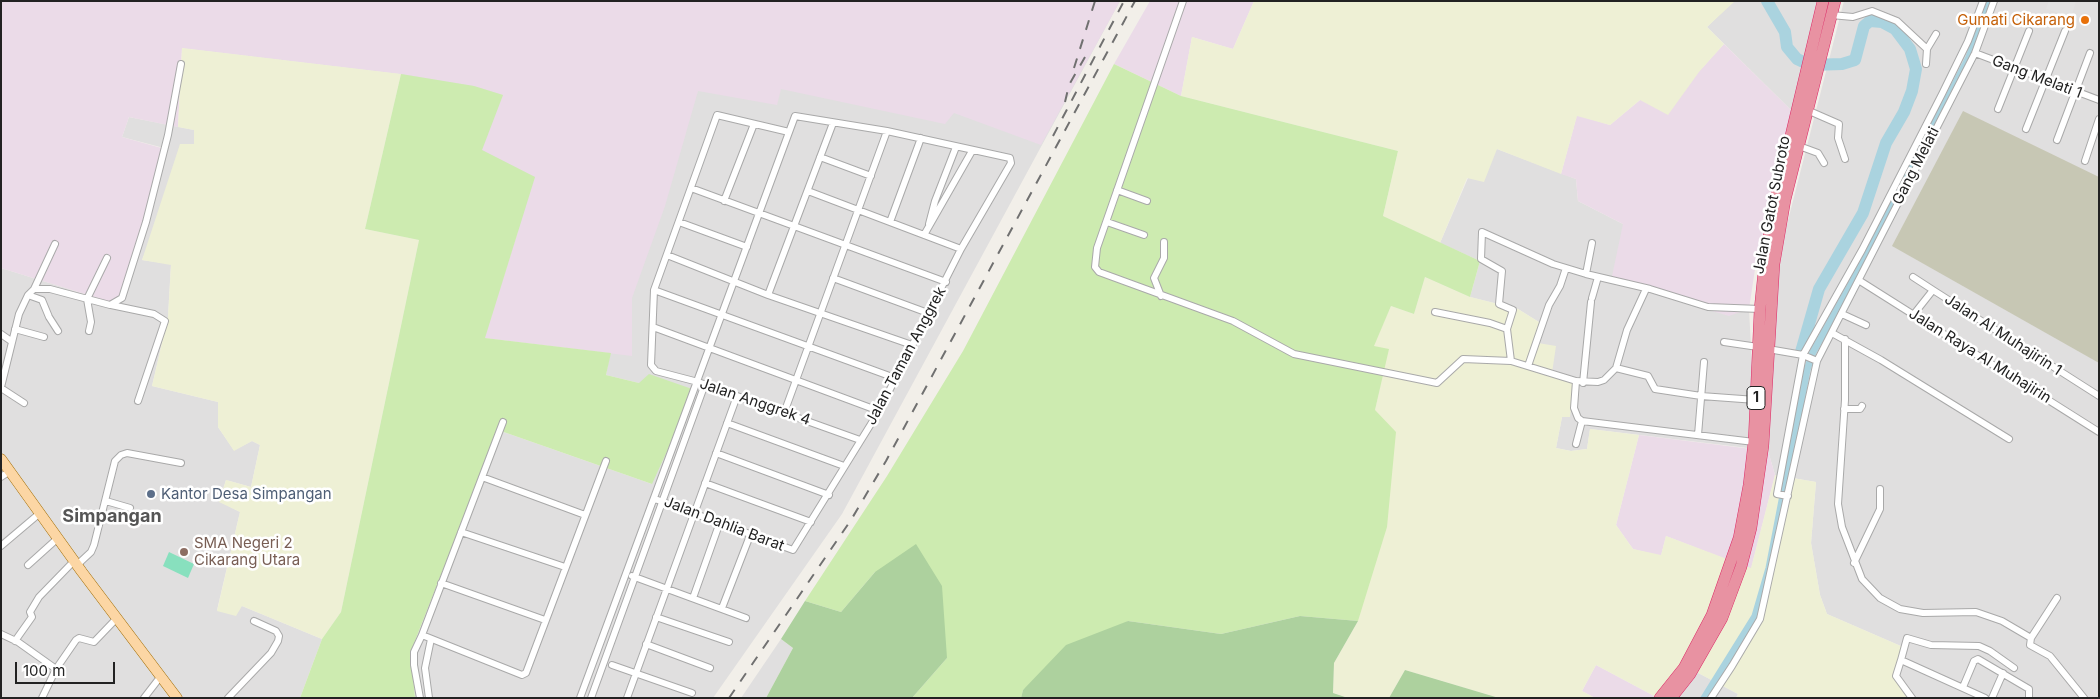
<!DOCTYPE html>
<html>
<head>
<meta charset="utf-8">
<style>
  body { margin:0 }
  #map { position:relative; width:2100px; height:699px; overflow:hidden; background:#f2efe9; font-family:Inter,sans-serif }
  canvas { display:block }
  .frame { position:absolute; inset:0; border:2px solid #222; pointer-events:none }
  .scale { position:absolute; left:15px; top:662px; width:100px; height:22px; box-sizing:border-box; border:2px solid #222; border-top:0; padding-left:6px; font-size:15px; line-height:18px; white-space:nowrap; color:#222; -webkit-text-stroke:4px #fff; paint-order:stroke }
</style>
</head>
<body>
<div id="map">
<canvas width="2100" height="699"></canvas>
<div class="frame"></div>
<div class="scale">100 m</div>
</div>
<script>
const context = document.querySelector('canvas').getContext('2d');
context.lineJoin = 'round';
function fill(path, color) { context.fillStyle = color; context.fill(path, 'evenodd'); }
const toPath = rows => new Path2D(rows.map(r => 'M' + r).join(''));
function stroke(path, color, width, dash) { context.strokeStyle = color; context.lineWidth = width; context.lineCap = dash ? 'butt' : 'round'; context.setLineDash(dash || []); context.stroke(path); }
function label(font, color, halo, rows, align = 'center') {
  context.font = font + ' Inter,sans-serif'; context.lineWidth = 5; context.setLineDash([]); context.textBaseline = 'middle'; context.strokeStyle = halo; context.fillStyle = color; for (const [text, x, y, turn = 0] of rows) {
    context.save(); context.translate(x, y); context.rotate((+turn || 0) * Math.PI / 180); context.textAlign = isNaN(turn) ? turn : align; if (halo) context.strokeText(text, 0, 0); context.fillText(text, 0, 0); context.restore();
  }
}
const residential = toPath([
  [1120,1,842,514,713,698,415,698,411,651,498,430,652,484,639,383,606,375,610,354,400,74,182,48],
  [1733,1,1820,1,1794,113,1707,27],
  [1844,1,2099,1,2099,698,1910,698,1894,678,1903,647,1827,614,1820,595,1811,543,1816,482,1775,475,1768,451,1774,304,1784,236],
  [129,117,194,130,194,145,142,260,171,264,168,317,152,386,218,402,218,427,234,450,252,441,260,445,251,487,226,480,219,501,240,512,217,610,242,606,322,639,300,698,3,698,1,693,1,268,117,304,164,148,122,137],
  [1497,149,1576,179,1578,201,1623,224,1749,309,1752,366,1748,448,1590,429,1587,449,1571,451,1556,448,1562,417,1570,417,1538,343,1542,324,1518,309,1470,297,1480,261,1440,243,1468,178],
  [781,639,793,648,766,698,741,698],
  [1685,666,1738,694,1736,698,1659,698]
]);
const industrial = toPath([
  [1,1,1120,1,1041,145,954,113,945,124,781,89,777,105,698,91,665,206,632,298,632,356,484,338,535,177,482,150,503,95,474,86,401,74,182,48,178,127,129,117,122,137,165,149,117,304,1,268],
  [1150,1,1254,1,1233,49,1192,37,1181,96,1114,64],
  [1724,44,1794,113,1757,256,1749,309,1729,316,1611,281,1623,224,1578,201,1576,179,1561,174,1577,115,1610,125,1640,100,1699,71],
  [1639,435,1768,451,1775,475,1751,569,1666,536,1661,556,1633,549,1616,525],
  [1596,665,1658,698,1595,698,1582,691]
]);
const construction = toPath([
  [1963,111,2099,177,2099,363,1892,246]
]);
const farmland = toPath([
  [1254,1,1733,1,1734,2,1707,27,1724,44,1699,72,1668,115,1640,100,1610,125,1577,116,1561,174,1497,149,1484,182,1467,178,1440,243,1383,216,1398,151,1181,96,1192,37,1233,49],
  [182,48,401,74,365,229,419,240,341,612,322,639,242,606,236,616,217,611,240,512,219,502,226,480,251,487,260,445,252,441,234,451,218,427,218,402,152,386,168,317,171,265,142,260,180,144,194,144,194,130,178,127],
  [1425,277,1470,297,1518,309,1542,324,1538,343,1556,346,1552,373,1574,383,1570,417,1562,417,1556,448,1571,451,1587,449,1590,429,1639,435,1616,525,1633,549,1661,555,1666,536,1751,568,1775,475,1816,482,1811,543,1820,595,1827,614,1903,647,1894,678,1910,698,1736,698,1738,694,1685,666,1658,698,1596,665,1582,691,1595,698,1499,698,1405,670,1389,698,1348,698,1333,693,1334,663,1358,621,1375,410,1388,350,1373,346,1391,306,1414,314]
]);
const grass = toPath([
  [1114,64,1181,96,1398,151,1383,216,1480,261,1470,297,1425,277,1414,314,1391,306,1374,346,1389,349,1375,410,1396,432,1387,527,1358,621,1300,616,1221,634,1128,621,1023,690,1021,698,912,698,947,658,875,572,841,612,805,601,887,476,963,351],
  [401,74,474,86,503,95,482,150,535,177,485,338,611,353,606,375,639,383,649,374,695,390,652,484,498,430,411,651,415,698,300,698,322,639,341,612,419,240,365,229]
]);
const forest = toPath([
  [916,544,942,586,947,658,912,698,766,698,793,648,781,639,805,601,841,612,875,572],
  [1300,616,1358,621,1334,663,1333,693,1348,698,1021,698,1023,690,1066,645,1128,621,1221,634],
  [1405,670,1499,698,1389,698]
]);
const pitch = toPath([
  [169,552,194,564,188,578,163,566]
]);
const parking = toPath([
  [2049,1,2076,1,2071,17,2046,9]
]);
const canal = toPath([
  [1704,698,1755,616,1769,568,1807,370,1813,352,1858,272,1969,57,1990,1]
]);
const river = toPath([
  [1767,1,1785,32,1787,47,1797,59,1810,65,1842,64,1855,60,1864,26,1870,21,1882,22,1895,29,1910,49,1916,69,1912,91,1904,112,1886,143,1863,213,1819,289,1801,352]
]);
const street = toPath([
  [1183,1,1097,248,1095,267,1099,272,1233,321,1294,354,1437,383,1463,359,1511,361,1576,381,1574,408,1578,418,1582,421,1754,442],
  [1831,15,1853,17,1872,11,1897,21,1927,49,1926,64],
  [1927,49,1936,34],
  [1975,53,2099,100],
  [1998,109,2029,31],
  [1807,110,1839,124,1838,138,1845,159],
  [2026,129,2065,31],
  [789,132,717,115,654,290,651,365,656,371,698,382,860,440],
  [2057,140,2090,53],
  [1799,146,1818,153,1824,163],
  [820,157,871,176],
  [2085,161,2099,119],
  [691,188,946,282],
  [1117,190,1147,201],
  [808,191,961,249],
  [724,201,754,124],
  [679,222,747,247],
  [890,222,921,138],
  [1107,222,1144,235],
  [929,224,935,201,956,147],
  [924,235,972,151],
  [667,255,768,295,912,345],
  [1586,274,1592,243],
  [1913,277,1933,290],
  [833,278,928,313],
  [1860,281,2099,432],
  [34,289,55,244],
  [654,290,895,378],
  [28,295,42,300,49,317,58,331],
  [768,295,833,123],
  [1161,296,1154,278,1164,258,1164,242],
  [1592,298,1598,277],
  [111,305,154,314,165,321,138,401],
  [1435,312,1490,323,1507,329],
  [1842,314,1866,325],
  [1914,314,1933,290,2099,396],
  [653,327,879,411],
  [15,329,44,337],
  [89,331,91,322,87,299,107,258],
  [1832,333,1881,360,2009,439],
  [1,334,11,341],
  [1845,339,1845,400,1838,504,1842,527,1862,579,1880,598,1900,609,1923,613,1976,612,2002,621,2031,638,2030,645,2050,656,2084,698],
  [1724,342,1758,347],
  [1768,349,1803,355,1817,361],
  [1511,361,1507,329,1513,310,1499,304,1502,271,1481,259,1482,232,1553,264,1586,274,1650,289,1708,307,1760,309],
  [1528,366,1549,305,1560,286,1566,268],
  [1616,368,1627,330,1646,289],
  [1576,381,1598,382,1604,380,1616,368,1648,376,1655,389,1701,396,1756,400],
  [1583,383,1591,302],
  [1,387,19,314,28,295,34,289,50,289,110,305,122,298,146,222,168,135,181,64],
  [1,388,24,403],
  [1844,409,1860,409,1862,406],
  [784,413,887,131],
  [503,422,422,635,522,675,526,673,606,461],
  [727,423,844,466],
  [1698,435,1704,362],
  [1576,444,1582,421],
  [716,453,829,495],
  [1,477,10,471],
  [482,477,585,515],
  [705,483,811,522],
  [1788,496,1777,494,1803,355,1862,250,1942,94,1968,41,1983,1],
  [106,501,130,508],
  [461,532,565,567],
  [1,546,40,513],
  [1854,563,1880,509,1880,489],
  [28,565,58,538],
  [77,565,91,552,94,545,115,461,121,455,127,453,181,463],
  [632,576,746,618],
  [441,583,545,620],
  [693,598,720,522],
  [722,608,751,533],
  [656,617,729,642],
  [1,634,18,642,56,669],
  [2031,638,2057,598],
  [15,641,32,617,30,612,39,597,74,561],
  [646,644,710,668],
  [1901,660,1907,638,1931,645,1979,646,1990,651,2014,668],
  [612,665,692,693],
  [1963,687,1974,661,1978,659,2029,689,2029,698],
  [42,698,56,669,76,640,79,638,94,642,117,618],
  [144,698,161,676],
  [228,698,271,653,278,641,279,636,276,631,254,621],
  [420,698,414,665,414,652,422,635],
  [429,698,425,668,431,639],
  [580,698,795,116,887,131,1010,158,1011,163,961,249,879,411,793,550,655,499],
  [591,698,705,384],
  [627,698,737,396],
  [1711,698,1732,666,1760,619,1817,361,1975,53,1994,1],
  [1912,698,1896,676,1901,660,1985,698],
  [1992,698,2003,673]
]);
const primary = toPath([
  [1,459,82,572,177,698]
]);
const highway = toPath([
  [1660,698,1684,668,1712,615,1739,538,1749,485,1754,442,1760,309,1766,251,1778,190,1823,1],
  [1671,698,1690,674,1722,618,1741,567,1751,528,1763,446,1774,264,1785,200,1835,1]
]);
const rail = toPath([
  [1074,68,1095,1],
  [1065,102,1069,85,1085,57],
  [1053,136,1124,1],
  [729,698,851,520,886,461,1135,1]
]);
const markers = [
  [2085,20,5,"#e8710a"],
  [151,494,5,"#5c6f8a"],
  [184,552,5,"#8d6e63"]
];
const shields = [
  [1756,398,18]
];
const shieldNames = [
  ["1",1756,398]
];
const foodNames = [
  ["Gumati Cikarang",2075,20]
];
const streetNames = [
  ["Gang Melati 1",2037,77,21],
  ["Gang Melati",1916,166,-63],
  ["Jalan Gatot Subroto",1772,205,-79],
  ["Jalan Al Muhajirin 1",2003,335,33],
  ["Jalan Taman Anggrek",906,356,-62],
  ["Jalan Raya Al Muhajirin",1980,356,32],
  ["Jalan Anggrek 4",755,402,19],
  ["Jalan Dahlia Barat",724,524,21]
];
const serviceNames = [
  ["Kantor Desa Simpangan",161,494]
];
const educationNames = [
  ["SMA Negeri 2",194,543],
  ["Cikarang Utara",194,560]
];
const quarterNames = [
  ["Simpangan",112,517]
];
fill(residential, '#e0dfdf');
fill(industrial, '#ebdbe8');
fill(construction, '#c7c7b4');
fill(farmland, '#eef0d5');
fill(grass, '#cdebb0');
fill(forest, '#add19e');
fill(pitch, '#88e0be');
fill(parking, '#e2e2e2');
stroke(canal, '#aad3df', 7);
stroke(river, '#aad3df', 12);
stroke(street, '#a9a9a9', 8);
stroke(primary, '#a06b00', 11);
stroke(highway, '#dc2a67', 12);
stroke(street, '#fff', 6);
stroke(primary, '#fcd6a4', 10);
stroke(highway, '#e892a2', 11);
stroke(rail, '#707070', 2, [10, 10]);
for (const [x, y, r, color] of markers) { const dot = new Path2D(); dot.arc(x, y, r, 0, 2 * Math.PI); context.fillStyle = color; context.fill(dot); stroke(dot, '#fff', 2); }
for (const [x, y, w] of shields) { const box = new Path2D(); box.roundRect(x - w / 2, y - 11.5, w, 23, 4); context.fillStyle = '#fff'; context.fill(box); stroke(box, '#222', 1); }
label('bold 14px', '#222', null, shieldNames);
label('15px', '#c56008', '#fff', foodNames, 'right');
label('15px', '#222', '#fff', streetNames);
label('15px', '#4e5e75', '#fff', serviceNames, 'left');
label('15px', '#785e54', '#fff', educationNames, 'left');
label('bold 18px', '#555', '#fff', quarterNames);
</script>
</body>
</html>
